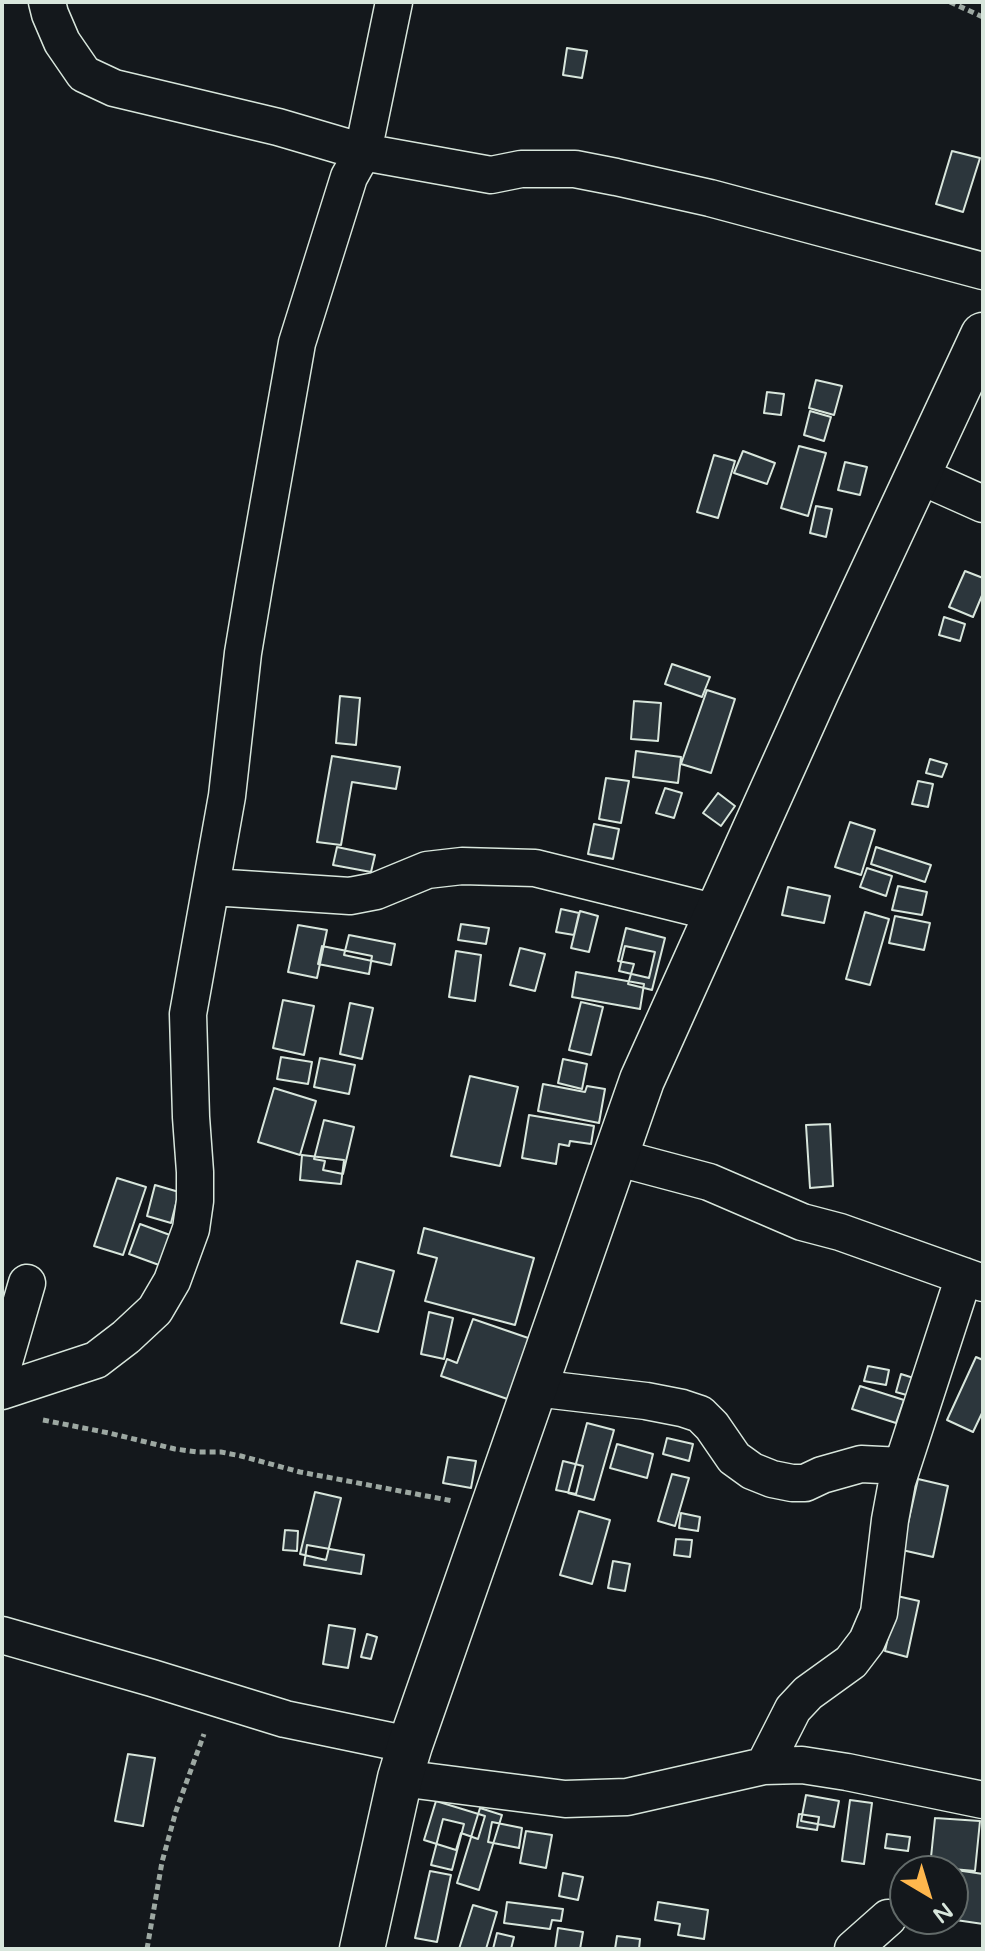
<!DOCTYPE html>
<html>
<head>
<meta charset="utf-8">
<style>
  body { margin:0 }
  #map { position:relative; width:985px; height:1951px; overflow:hidden; background:#14181c; font-family:"Varela Round",sans-serif }
  canvas { display:block }
  .frame { position:absolute; inset:0; border:4px solid #d8e6dc; pointer-events:none }
  .north { position:absolute; left:889px; top:1855px; width:80px; height:80px; box-sizing:border-box; background:#14181c; border:2px solid #626a69; border-radius:50%; rotate:142deg; font-size:22px; font-weight:700; line-height:32px; text-align:center; color:#d8e6dc }
  .north::after { content:''; display:block; margin:auto; width:28px; height:36px; background:#ffb74d; clip-path:polygon(50% 0,100% 100%,50% 72%,0 100%) }
</style>
</head>
<body>
<div id="map">
<canvas width="985" height="1951"></canvas>
<div class="frame"></div>
<div class="north">N</div>
</div>
<script>
const context = document.querySelector('canvas').getContext('2d');
context.lineJoin = 'round';
function fill(path, color) { context.fillStyle = color; context.fill(path, 'evenodd'); }
const toPath = rows => new Path2D(rows.map(r => 'M' + r).join(''));
function stroke(path, color, width, dash) { context.strokeStyle = color; context.lineWidth = width; context.lineCap = dash ? 'butt' : 'round'; context.setLineDash(dash || []); context.stroke(path); }
const building = toPath([
  [567,48,587,51,582,78,563,75,567,48],
  [952,151,980,158,963,212,936,204,952,151],
  [816,380,842,386,834,415,809,408,816,380],
  [767,392,784,394,781,415,764,413,767,392],
  [810,411,831,417,824,441,804,435,810,411],
  [799,446,826,453,808,516,781,508,799,446],
  [743,451,775,463,767,484,734,473,743,451],
  [714,455,735,461,718,518,697,512,714,455],
  [845,462,867,467,860,495,838,490,845,462],
  [816,506,832,509,826,537,810,533,816,506],
  [965,571,983,578,983,593,973,617,949,607,965,571],
  [944,617,965,624,960,641,939,635,944,617],
  [672,664,710,677,702,697,665,684,672,664],
  [707,690,735,699,711,773,681,764,707,690],
  [340,696,360,698,356,745,336,743,340,696],
  [634,701,661,703,658,741,631,739,634,701],
  [636,751,681,757,678,783,633,777,636,751],
  [332,756,400,767,396,789,352,782,341,845,317,842,332,756],
  [930,759,947,764,942,777,926,773,930,759],
  [606,778,629,781,621,823,599,819,606,778],
  [918,781,933,784,928,807,912,804,918,781],
  [665,788,682,793,674,818,656,813,665,788],
  [718,793,735,806,721,826,703,813,718,793],
  [850,822,875,830,861,875,835,867,850,822],
  [594,824,619,829,613,859,588,854,594,824],
  [337,847,375,855,371,872,333,865,337,847],
  [876,847,931,865,925,882,871,864,876,847],
  [867,868,892,876,886,896,860,887,867,868],
  [898,886,927,892,922,915,892,910,898,886],
  [788,887,830,896,824,923,782,915,788,887],
  [561,909,579,913,574,935,556,932,561,909],
  [580,911,598,916,589,952,571,948,580,911],
  [865,912,889,919,870,985,846,979,865,912],
  [895,916,930,923,924,950,889,943,895,916],
  [461,924,489,928,486,944,458,940,461,924],
  [298,925,327,930,317,978,288,972,298,925],
  [626,928,665,938,652,990,628,984,634,964,618,961,626,928],
  [349,935,395,944,391,965,344,955,349,935],
  [322,946,372,956,369,974,318,964,322,946],
  [625,946,655,952,649,978,619,971,625,946],
  [520,948,545,954,535,991,510,985,520,948],
  [456,951,481,955,475,1001,449,997,456,951],
  [576,972,644,984,640,1009,572,997,576,972],
  [283,1000,314,1006,304,1055,273,1048,283,1000],
  [581,1002,603,1007,591,1055,569,1050,581,1002],
  [350,1003,373,1008,362,1059,340,1054,350,1003],
  [281,1057,312,1062,308,1084,277,1079,281,1057],
  [320,1058,355,1065,349,1094,314,1087,320,1058],
  [563,1059,587,1064,582,1089,558,1083,563,1059],
  [470,1076,518,1087,500,1166,451,1156,470,1076],
  [543,1084,585,1092,587,1086,605,1089,599,1123,538,1111,543,1084],
  [274,1088,316,1101,300,1155,258,1142,274,1088],
  [529,1115,594,1126,591,1144,570,1141,569,1146,559,1144,556,1164,522,1158,529,1115],
  [324,1120,354,1127,343,1174,323,1170,325,1161,314,1159,324,1120],
  [830,1124,833,1186,810,1188,806,1125,830,1124],
  [302,1155,344,1160,341,1184,300,1180,302,1155],
  [117,1178,146,1187,123,1255,94,1246,117,1178],
  [155,1185,179,1192,171,1223,147,1216,155,1185],
  [140,1224,170,1235,159,1265,129,1254,140,1224],
  [424,1228,534,1258,515,1325,425,1301,437,1258,418,1253,424,1228],
  [357,1261,394,1271,378,1332,341,1323,357,1261],
  [429,1312,453,1318,444,1359,421,1354,429,1312],
  [473,1319,537,1341,516,1402,441,1376,447,1359,457,1363,473,1319],
  [976,1357,983,1360,983,1411,973,1432,947,1420,976,1357],
  [868,1366,889,1370,886,1385,864,1381,868,1366],
  [901,1374,923,1381,917,1398,896,1392,901,1374],
  [860,1386,904,1400,896,1423,852,1409,860,1386],
  [587,1423,614,1430,594,1500,568,1493,587,1423],
  [667,1438,693,1444,689,1461,663,1454,667,1438],
  [617,1444,653,1454,647,1478,610,1468,617,1444],
  [448,1457,476,1461,471,1488,443,1483,448,1457],
  [563,1461,583,1466,576,1494,556,1490,563,1461],
  [672,1474,689,1478,675,1526,658,1521,672,1474],
  [918,1479,948,1486,933,1557,902,1550,918,1479],
  [315,1492,341,1498,326,1560,300,1554,315,1492],
  [579,1511,610,1520,592,1584,560,1575,579,1511],
  [681,1513,700,1517,698,1531,679,1528,681,1513],
  [285,1530,298,1531,297,1551,283,1550,285,1530],
  [676,1539,692,1540,690,1557,674,1555,676,1539],
  [307,1545,364,1555,361,1574,304,1565,307,1545],
  [613,1561,630,1564,625,1591,608,1588,613,1561],
  [897,1596,919,1601,907,1657,885,1651,897,1596],
  [329,1625,355,1629,348,1668,323,1664,329,1625],
  [367,1634,377,1637,371,1659,361,1657,367,1634],
  [128,1754,155,1758,143,1826,115,1821,128,1754],
  [806,1795,839,1801,834,1827,801,1821,806,1795],
  [850,1800,872,1803,864,1864,842,1861,850,1800],
  [436,1801,485,1816,478,1839,461,1833,456,1850,424,1840,436,1801],
  [480,1808,502,1815,479,1890,457,1883,480,1808],
  [799,1814,819,1817,817,1830,797,1827,799,1814],
  [935,1818,980,1821,975,1871,930,1867,935,1818],
  [443,1819,464,1824,452,1870,431,1865,443,1819],
  [492,1822,522,1828,519,1848,488,1842,492,1822],
  [526,1831,552,1835,546,1868,520,1863,526,1831],
  [887,1834,910,1837,908,1851,885,1848,887,1834],
  [956,1870,983,1874,983,1924,949,1919,953,1919,953,1890,956,1870],
  [430,1871,451,1875,437,1942,415,1938,430,1871],
  [563,1873,583,1877,578,1900,559,1896,563,1873],
  [507,1902,563,1909,561,1921,552,1920,550,1929,504,1923,507,1902],
  [658,1902,708,1910,704,1939,678,1935,680,1924,655,1920,658,1902],
  [473,1905,497,1912,486,1949,459,1949,473,1905],
  [558,1928,583,1932,580,1949,555,1949,558,1928],
  [497,1933,514,1937,511,1949,493,1949,497,1933],
  [617,1936,640,1939,639,1949,615,1949,617,1936]
]);
const path = toPath([
  [950,2,983,17],
  [43,1420,109,1433,175,1449,198,1452,221,1452,241,1456,300,1472,453,1501],
  [147,1949,162,1862,176,1811,204,1734]
]);
const minor = toPath([
  [47,2,50,14,62,42,84,74,114,88,278,127,363,152,491,175,521,169,575,169,616,177,710,198,983,271],
  [918,475,983,504],
  [212,887,350,896,376,891,427,870,462,866,535,868,717,913],
  [615,1157,709,1182,802,1222,840,1232,983,1283],
  [2,1369,27,1283],
  [535,1388,646,1401,682,1408,700,1414,712,1426,734,1458,752,1471,772,1479,792,1483,805,1483,822,1475,861,1464,902,1466],
  [2,1391,96,1360,126,1337,155,1310,172,1281,191,1229,195,1201,195,1172,191,1117,188,1014,227,796,243,653,255,581,297,343,349,177,363,152,394,2],
  [2,1635,152,1678,285,1719,410,1745],
  [764,1766,793,1709,808,1693,851,1662,867,1641,879,1613,890,1520,897,1482,964,1276],
  [400,1778,565,1799,627,1797,764,1766,802,1765,847,1772,983,1800],
  [853,1949,888,1918]
]);
const tertiary = toPath([
  [362,1949,400,1778,410,1745,642,1080,817,691,983,335]
]);
fill(building, '#2c363c');
stroke(building, '#d8e6dc', 2);
stroke(minor, '#d8e6dc', 39);
stroke(tertiary, '#d8e6dc', 47);
stroke(path, '#9da8a2', 5, [6, 4]);
stroke(minor, '#14181c', 36);
stroke(tertiary, '#14181c', 44);
</script>
</body>
</html>
